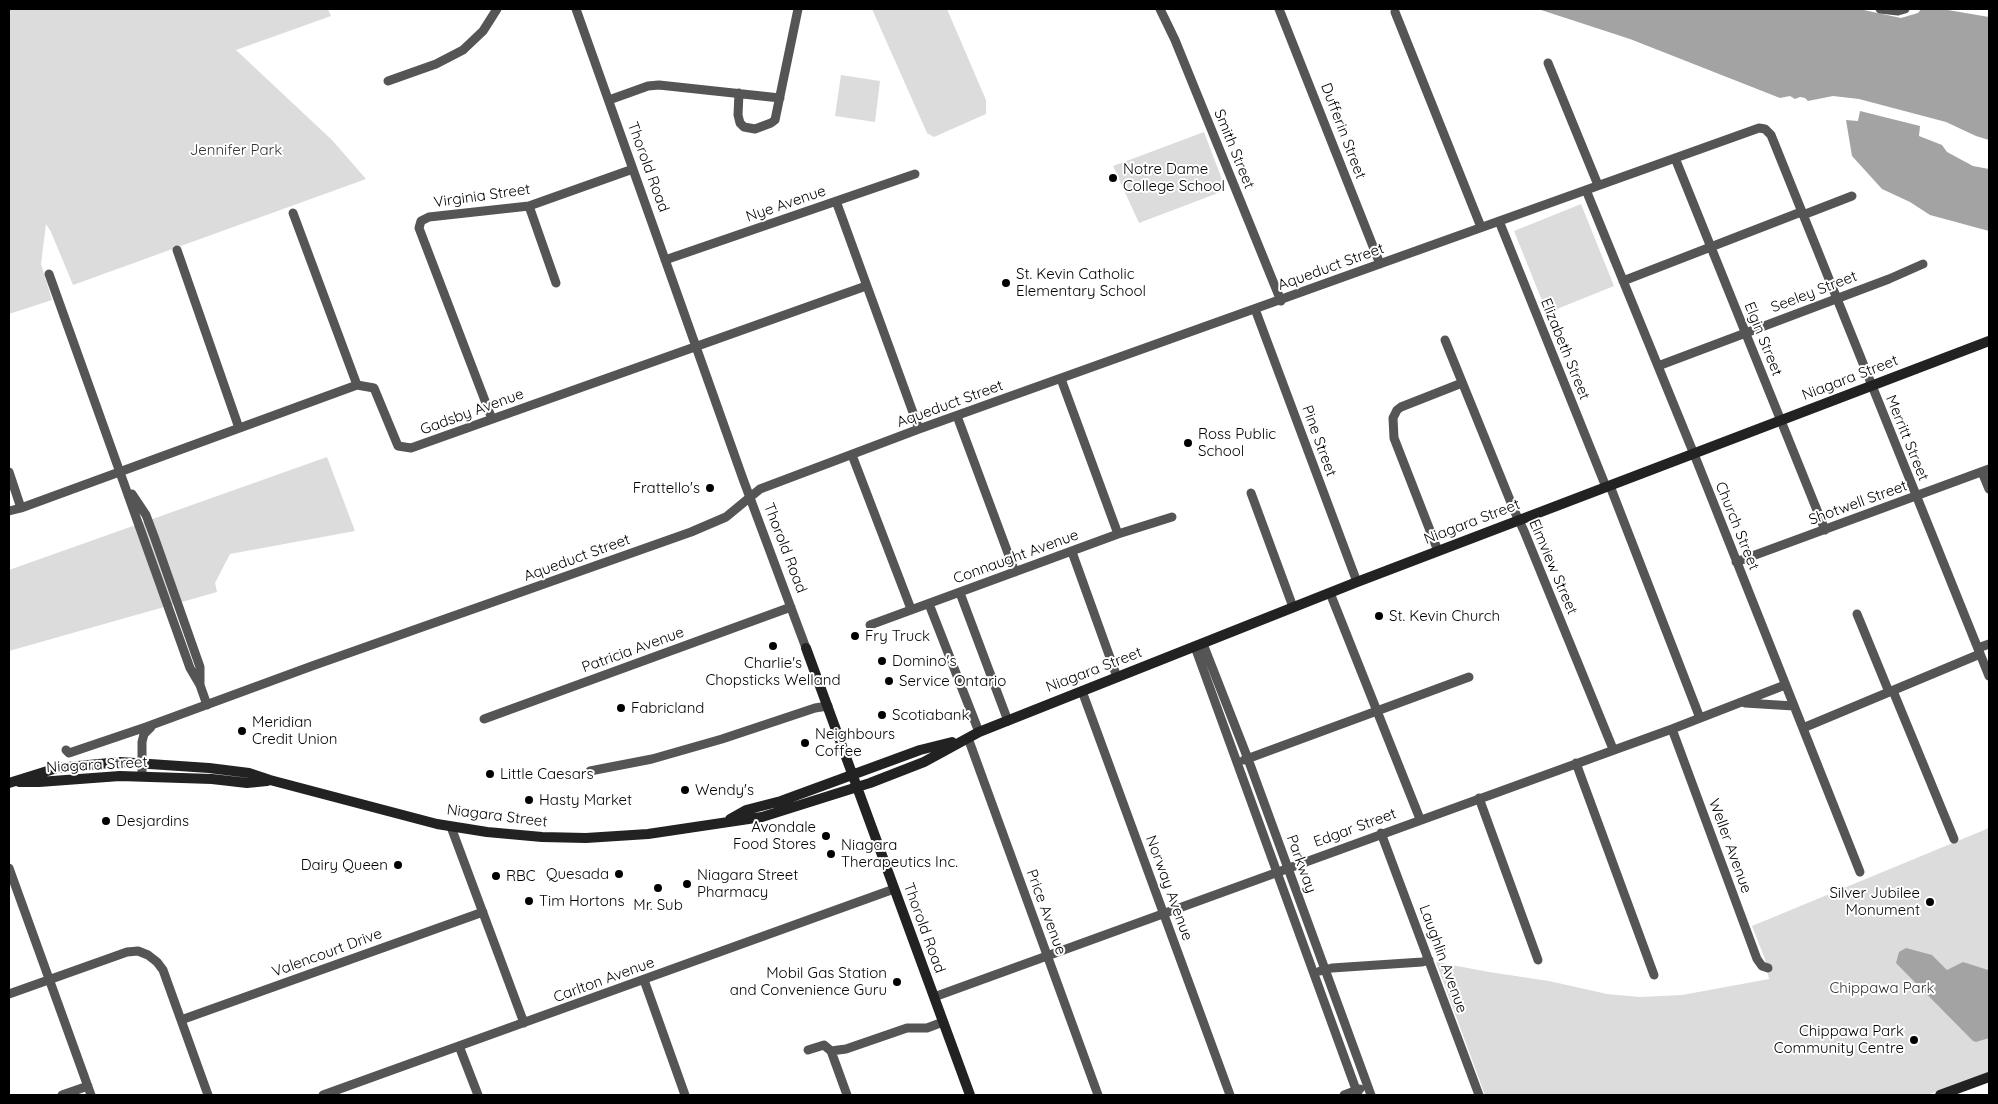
<!DOCTYPE html>
<html>
<head>
<meta charset="utf-8">
<style>
  body { margin:0 }
  #map { position:relative; width:1998px; height:1104px; overflow:hidden; background:#fff; font-family:Quicksand,sans-serif }
  canvas { display:block }
  .frame { position:absolute; inset:0; border:10px solid #000; pointer-events:none }
</style>
</head>
<body>
<div id="map">
<canvas width="1998" height="1104"></canvas>
<div class="frame"></div>
</div>
<script>
const context = document.querySelector('canvas').getContext('2d');
context.lineJoin = 'round';
function fill(path, color) { context.fillStyle = color; context.fill(path, 'evenodd'); }
const toPath = rows => new Path2D(rows.map(r => 'M' + r).join(''));
function stroke(path, color, width, dash) { context.strokeStyle = color; context.lineWidth = width; context.lineCap = dash ? 'butt' : 'round'; context.setLineDash(dash || []); context.stroke(path); }
function label(font, color, halo, rows, align = 'center') {
  context.font = font + ' Quicksand,sans-serif'; context.lineWidth = 4; context.setLineDash([]); context.textBaseline = 'middle'; context.strokeStyle = halo; context.fillStyle = color; for (const [text, x, y, turn = 0] of rows) {
    context.save(); context.translate(x, y); context.rotate((+turn || 0) * Math.PI / 180); context.textAlign = isNaN(turn) ? turn : align; if (halo) context.strokeText(text, 0, 0); context.fillText(text, 0, 0); context.restore();
  }
}
const green = toPath([
  [9,9,328,9,331,16,236,50,332,140,366,179,73,285,51,232,46,224,41,264,52,300,9,314],
  [872,9,947,9,986,100,986,114,934,137,927,133],
  [841,75,880,81,875,122,835,116],
  [1204,132,1226,190,1139,223,1113,166],
  [1581,204,1614,286,1547,313,1514,231],
  [327,457,355,531,230,554,215,583,217,592,9,651,9,570],
  [1989,828,1989,1072,1927,1095,1485,1095,1436,962,1489,972,1549,981,1607,994,1640,997,1682,995,1769,979,1765,959,1752,926]
]);
const water = toPath([
  [1538,9,1859,9,1901,18,1918,13,1921,9,1942,9,1989,17,1989,140,1976,136,1946,122,1859,99,1833,96,1808,101,1805,98,1800,97,1795,99,1790,96,1780,98,1630,39],
  [1860,111,1920,126,1919,136,1942,145,1947,152,1973,166,1989,169,1989,231,1930,215,1910,202,1882,189,1852,156,1846,120,1858,121],
  [1906,948,1932,955,1947,970,1963,962,1988,970,1989,973,1989,1038,1976,1042,1973,1041,1896,963,1899,952]
]);
const street = toPath([
  [576,9,743,479,806,648],
  [1160,9,1175,40,1281,301],
  [1279,9,1380,264],
  [1880,9,1898,11,1905,9],
  [1395,12,1481,227],
  [1548,63,1598,185],
  [388,81,436,64,463,50,483,31,497,9],
  [739,93,738,115,740,123,744,127,755,129,771,123,775,120,798,9],
  [609,100,648,86,659,85,780,98],
  [1675,158,1825,530],
  [1586,190,1698,464,1860,872],
  [836,201,919,429],
  [529,206,556,283],
  [293,213,357,385],
  [1803,215,1852,196],
  [1499,221,1606,487],
  [177,250,239,428],
  [665,260,915,174],
  [49,274,190,668,200,685,207,705],
  [1623,281,1801,212],
  [1255,309,1357,582],
  [1445,340,1514,510,1524,531,1613,749],
  [1658,366,1889,279,1923,264],
  [1061,379,1118,534],
  [957,416,1015,572],
  [492,419,419,228,421,221,429,217,529,206,633,169],
  [852,455,911,609],
  [9,472,21,508],
  [1982,472,1989,489],
  [1610,486,1700,718],
  [1251,493,1293,607],
  [132,494,146,515,155,539,200,667,200,685],
  [9,511,21,508,357,385,374,388,398,446,411,448,866,286],
  [1438,551,1394,438,1393,418,1397,410,1401,407,1462,383],
  [1072,552,1117,677],
  [1736,562,1989,469],
  [960,593,1008,721],
  [1330,593,1420,819],
  [929,604,979,732],
  [1857,614,1889,692],
  [870,625,1118,534,1172,517],
  [1203,644,1248,759,1371,1095],
  [1195,647,1358,1095],
  [1978,648,1989,644],
  [1082,691,1230,1095],
  [1893,691,1954,839],
  [1745,703,1794,706],
  [484,719,791,607],
  [1803,728,1980,654],
  [1672,729,1757,959,1762,966,1768,968],
  [968,738,1098,1095],
  [66,750,69,753,72,752,146,727,312,666,691,532,726,517,760,489,919,429,1759,128,1765,129,1771,135,1989,676],
  [1244,760,1469,677],
  [1576,763,1654,975],
  [590,771,652,759,722,739,815,708,828,706],
  [142,776,142,742,144,734,151,727],
  [1479,798,1538,960],
  [451,827,524,1023],
  [1381,833,1479,1095],
  [9,868,91,1095],
  [1320,971,1332,968,1422,962,1429,960],
  [644,980,685,1095],
  [9,994,127,952,138,951,148,955,157,962,163,970,208,1095],
  [934,997,1672,729,1785,685],
  [181,1020,483,912],
  [459,1046,478,1095],
  [808,1050,824,1045,831,1051,846,1049,907,1028,927,1028,943,1022],
  [831,1051,847,1095],
  [62,1095,88,1086],
  [323,1095,894,889],
  [1344,1095,1360,1089]
]);
const secondary = toPath([
  [806,648,970,1095],
  [19,782,39,782,120,776,212,779,247,783,267,781],
  [9,783,57,768,120,762,209,768,249,773,270,780,437,824,487,832,542,837,586,838,648,834,762,817,870,783,924,762,979,732,1357,582,1989,341],
  [730,819,746,810,781,801,920,750,952,742],
  [1940,1095,1989,1077]
]);
const markers = [
  [1113,178,5,"#000"],
  [1006,283,5,"#000"],
  [1188,443,5,"#000"],
  [710,488,5,"#000"],
  [1379,616,5,"#000"],
  [855,636,5,"#000"],
  [773,646,5,"#000"],
  [882,661,5,"#000"],
  [889,681,5,"#000"],
  [621,708,5,"#000"],
  [882,715,5,"#000"],
  [242,731,5,"#000"],
  [805,743,5,"#000"],
  [490,774,5,"#000"],
  [685,790,5,"#000"],
  [529,800,5,"#000"],
  [106,821,5,"#000"],
  [826,836,5,"#000"],
  [831,854,5,"#000"],
  [398,865,5,"#000"],
  [619,874,5,"#000"],
  [496,876,5,"#000"],
  [687,884,5,"#000"],
  [658,888,5,"#000"],
  [529,901,5,"#000"],
  [1930,902,5,"#000"],
  [897,982,5,"#000"],
  [1914,1040,5,"#000"]
];
const streetNames = [
  ["Dufferin Street",1343,131,69],
  ["Smith Street",1234,149,68],
  ["Thorold Road",648,167,70],
  ["Virginia Street",482,196,-8],
  ["Nye Avenue",786,204,-19],
  ["Aqueduct Street",1331,267,-20],
  ["Seeley Street",1814,292,-21],
  ["Elgin Street",1763,339,68],
  ["Elizabeth Street",1565,349,68],
  ["Niagara Street",1850,378,-21],
  ["Aqueduct Street",950,404,-20],
  ["Gadsby Avenue",472,412,-20],
  ["Merritt Street",1907,438,68],
  ["Pine Street",1319,441,70],
  ["Shotwell Street",1858,503,-20],
  ["Niagara Street",1472,522,-21],
  ["Church Street",1737,526,68],
  ["Thorold Road",785,548,69],
  ["Connaught Avenue",1016,557,-20],
  ["Aqueduct Street",577,558,-20],
  ["Elmview Street",1553,567,67],
  ["Patricia Avenue",633,650,-20],
  ["Niagara Street",1094,670,-21],
  ["Niagara Street",97,765,-3],
  ["Niagara Street",497,816,7],
  ["Edgar Street",1355,828,-20],
  ["Weller Avenue",1730,846,70],
  ["Parkway",1301,864,70],
  ["Norway Avenue",1169,888,70],
  ["Price Avenue",1046,912,70],
  ["Thorold Road",924,928,70],
  ["Valencourt Drive",327,953,-20],
  ["Laughlin Avenue",1443,959,70],
  ["Carlton Avenue",604,980,-20]
];
const parkNames = [
  ["Jennifer Park",236,150],
  ["Chippawa Park",1882,988]
];
const poiNames = [
  ["Notre Dame",1123,169],
  ["College School",1123,186],
  ["St. Kevin Catholic",1016,274],
  ["Elementary School",1016,291],
  ["Ross Public",1198,434],
  ["School",1198,451],
  ["Frattello's",700,488,"right"],
  ["St. Kevin Church",1389,616],
  ["Fry Truck",865,636],
  ["Domino's",892,661],
  ["Charlie's",773,663,"center"],
  ["Chopsticks Welland",773,680,"center"],
  ["Service Ontario",899,681],
  ["Fabricland",631,708],
  ["Scotiabank",892,715],
  ["Meridian",252,722],
  ["Credit Union",252,739],
  ["Neighbours",815,734],
  ["Coffee",815,751],
  ["Little Caesars",500,774],
  ["Wendy's",695,790],
  ["Hasty Market",539,800],
  ["Desjardins",116,821],
  ["Avondale",816,827,"right"],
  ["Food Stores",816,844,"right"],
  ["Niagara",841,845],
  ["Therapeutics Inc.",841,862],
  ["Dairy Queen",388,865,"right"],
  ["Quesada",609,874,"right"],
  ["Niagara Street",697,875],
  ["Pharmacy",697,892],
  ["RBC",506,876],
  ["Silver Jubilee",1920,893,"right"],
  ["Monument",1920,910,"right"],
  ["Tim Hortons",539,901],
  ["Mr. Sub",658,905,"center"],
  ["Mobil Gas Station",887,973,"right"],
  ["and Convenience Guru",887,990,"right"],
  ["Chippawa Park",1904,1031,"right"],
  ["Community Centre",1904,1048,"right"]
];
fill(green, '#dcdcdc');
fill(water, '#a3a3a3');
stroke(street, '#555', 9);
stroke(secondary, '#222', 10);
for (const [x, y, r, color] of markers) { const dot = new Path2D(); dot.arc(x, y, r, 0, 2 * Math.PI); context.fillStyle = color; context.fill(dot); stroke(dot, '#fff', 2); }
label('15px', '#000', '#fff', streetNames);
label('15px', '#333', '#fff', parkNames);
label('15px', '#000', '#fff', poiNames, 'left');
</script>
</body>
</html>
